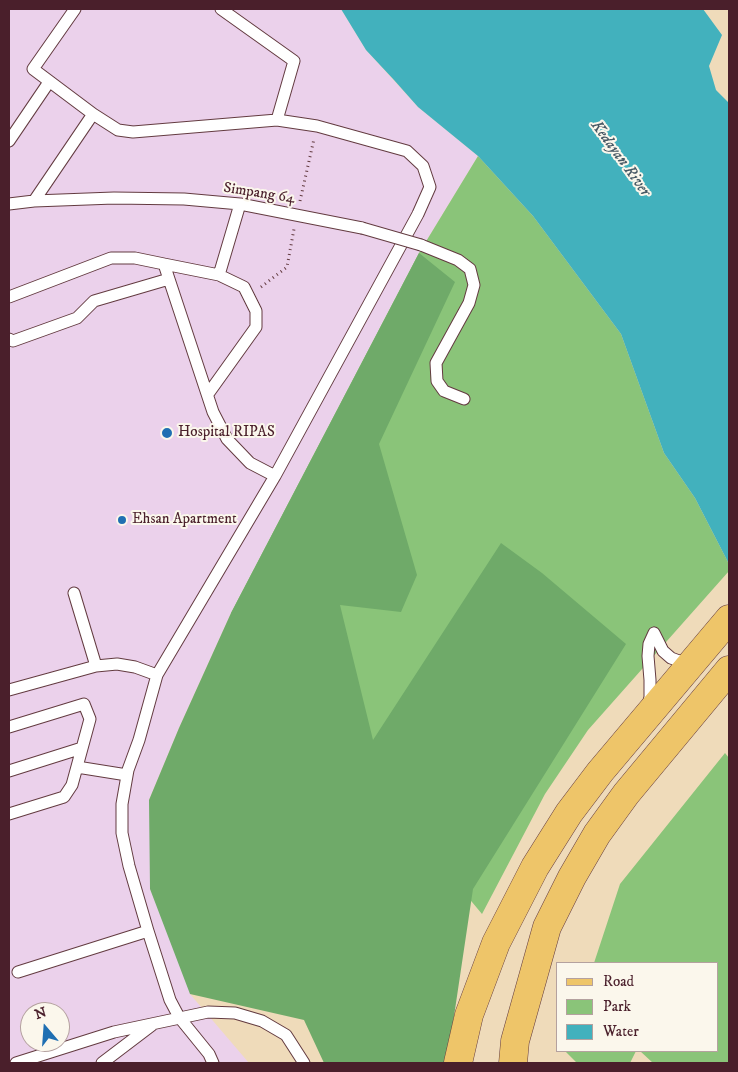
<!DOCTYPE html>
<html>
<head>
<meta charset="utf-8">
<style>
  body { margin:0 }
  #map { position:relative; width:738px; height:1072px; overflow:hidden; background:#efdbba; font-family:"IM FELL DW Pica",serif }
  canvas { display:block }
  .frame { position:absolute; inset:0; border:10px solid #4a1f2b; pointer-events:none }
  .legend { position:absolute; left:556px; top:962px; width:162px; height:90px; box-sizing:border-box; background:#fbf7ec; border:1px solid #b4a19f; margin:0; padding:6px 9px; list-style:none; font-size:15px; color:#4a1f2b }
  .legend li { display:flex; align-items:center; gap:10px; height:25px }
  .legend b { width:25px; border:1px solid #b4a19f }
  .north { position:absolute; left:20px; top:1002px; width:50px; height:50px; box-sizing:border-box; background:#fbf7ec; border:1px solid #b4a19f; border-radius:50%; rotate:342deg; font-size:14px; font-weight:700; line-height:20px; text-align:center; color:#4a1f2b }
  .north::after { content:''; display:block; margin:auto; width:18px; height:22px; background:#1f6fb2; clip-path:polygon(50% 0,100% 100%,50% 72%,0 100%) }
</style>
</head>
<body>
<div id="map">
<canvas width="738" height="1072"></canvas>
<div class="frame"></div>
<ul class="legend">
<li><b style="height:6px;background:#eec569"></b>Road</li>
<li><b style="height:14px;background:#8ac479"></b>Park</li>
<li><b style="height:14px;background:#42b1bd"></b>Water</li>
</ul>
<div class="north">N</div>
</div>
<script>
const context = document.querySelector('canvas').getContext('2d');
context.lineJoin = 'round';
function fill(path, color) { context.fillStyle = color; context.fill(path, 'evenodd'); }
const toPath = rows => new Path2D(rows.map(r => 'M' + r).join(''));
function stroke(path, color, width, dash) { context.strokeStyle = color; context.lineWidth = width; context.lineCap = dash ? 'butt' : 'round'; context.setLineDash(dash || []); context.stroke(path); }
function label(font, color, halo, rows, align = 'center') {
  context.font = font + ' "IM FELL DW Pica",serif'; context.lineWidth = 4; context.setLineDash([]); context.textBaseline = 'middle'; context.strokeStyle = halo; context.fillStyle = color; for (const [text, x, y, turn = 0] of rows) {
    context.save(); context.translate(x, y); context.rotate((+turn || 0) * Math.PI / 180); context.textAlign = isNaN(turn) ? turn : align; if (halo) context.strokeText(text, 0, 0); context.fillText(text, 0, 0); context.restore();
  }
}
const built = toPath([
  [9,9,341,9,366,50,418,107,478,156,419,253,231,613,179,728,149,800,190,994,249,1063,9,1063],
  [30,1012,60,1012,60,1042,30,1042]
]);
const green = toPath([
  [478,156,533,216,621,334,664,453,695,498,729,564,729,571,588,730,545,794,482,914,231,613,419,253],
  [725,753,729,758,729,1063,653,1063,640,1051,717,1051,717,963,594,963,620,884],
  [565,1051,636,1051,630,1063,577,1063]
]);
const forest = toPath([
  [419,253,455,282,379,444,417,575,401,612,340,605,373,740,501,543,542,573,626,644,473,889,447,1063,324,1063,304,1020,190,994,150,889,149,800,179,728,231,613]
]);
const water = toPath([
  [341,9,703,9,722,35,709,66,716,90,729,103,729,564,695,498,664,453,621,334,533,216,478,156,418,107,394,80,366,50]
]);
const path = toPath([
  [300,201,314,139],
  [261,287,287,267,294,229]
]);
const service = toPath([
  [75,9,33,69,93,114,118,130,133,132,277,120,317,126,407,151,423,166,430,187,418,214,275,476,157,675,139,740,128,770,122,804,122,833,129,866,148,931,170,1000,179,1017,209,1054,213,1063],
  [221,9,294,61,277,120],
  [9,141,49,82],
  [34,201,93,114],
  [9,204,34,201,114,198,184,199,240,204,362,228],
  [421,245,458,260,470,269,474,285,469,303,436,363,437,381,444,391,464,399],
  [219,275,240,204],
  [9,297,111,258,135,258,164,264],
  [9,339,13,341,77,318,94,301,169,279],
  [208,394,256,327,256,311,244,287,219,275,164,264,213,412,227,439,250,463,275,476],
  [74,593,96,666],
  [654,633,663,651,671,658,679,661,690,660],
  [9,690,96,666,117,664,135,667,157,675],
  [648,705,650,697,650,680,648,656,649,644,654,633],
  [9,727,84,704,90,719,72,785,64,797,9,814],
  [77,767,127,775],
  [9,771,82,748],
  [18,972,148,931],
  [16,1063,114,1032,208,1012,235,1013,262,1021,286,1035,304,1063],
  [102,1063,152,1025]
]);
const primary = toPath([
  [458,1063,469,1015,496,943,535,867,569,813,600,772,729,619],
  [513,1063,515,1041,547,927,572,877,597,834,626,794,729,670]
]);
const serviceBridge = toPath([
  [362,228,421,245]
]);
const markers = [
  [167,433,6,"#1f6fb2"],
  [122,520,5,"#1f6fb2"]
];
const streetNames = [
  ["Simpang 64",259,194,9]
];
const poiNames = [
  ["Hospital RIPAS",178,433],
  ["Ehsan Apartment",132,520]
];
const waterNames = [
  ["Kedayan River",620,159,54]
];
fill(built, '#ebd1eb');
fill(green, '#8ac479');
fill(forest, '#6faa69');
fill(water, '#42b1bd');
stroke(service, '#633b40', 13);
stroke(primary, '#633b40', 29);
stroke(path, '#633b40', 3, [1, 4]);
stroke(service, '#fff', 11);
stroke(primary, '#eec569', 28);
stroke(serviceBridge, '#633b40', 13, []);
stroke(serviceBridge, '#fff', 11);
for (const [x, y, r, color] of markers) { const dot = new Path2D(); dot.arc(x, y, r, 0, 2 * Math.PI); context.fillStyle = color; context.fill(dot); stroke(dot, '#fbf7ec', 2); }
label('15px', '#4a1f2b', '#fbf7ec', streetNames);
label('15px', '#4a1f2b', '#fbf7ec', poiNames, 'left');
label('italic 16px', '#475965', '#fbf7ec', waterNames);
</script>
</body>
</html>
